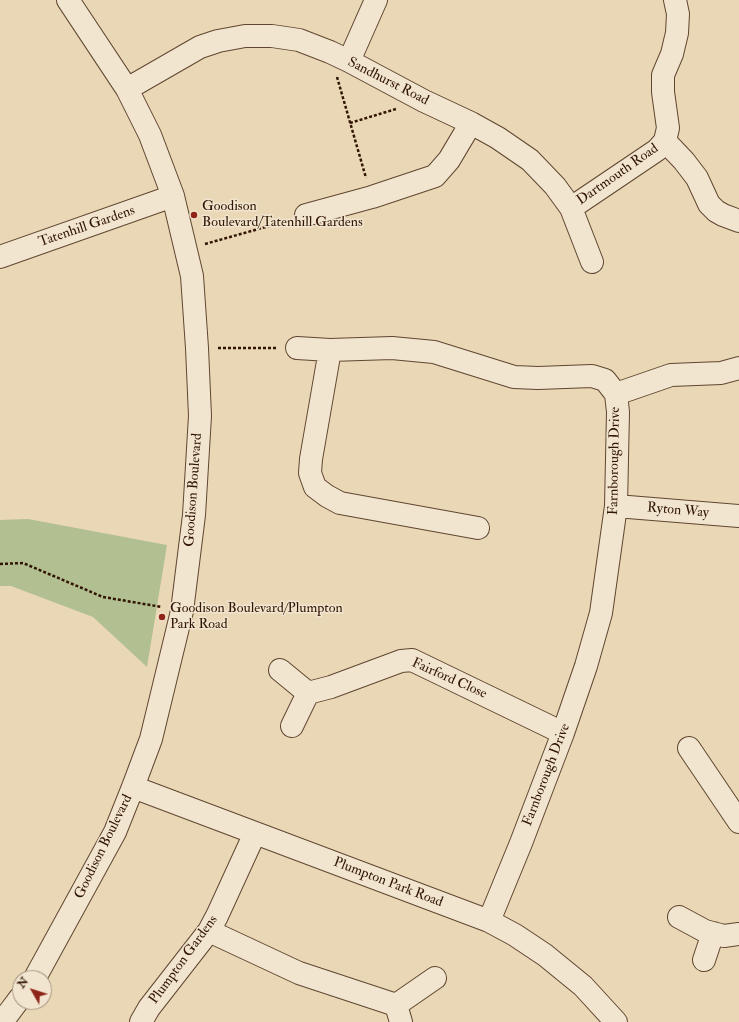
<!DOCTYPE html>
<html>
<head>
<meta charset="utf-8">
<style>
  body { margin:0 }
  #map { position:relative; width:739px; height:1022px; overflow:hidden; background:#ead7b6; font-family:"IM FELL Double Pica",serif }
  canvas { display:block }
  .north { position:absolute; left:12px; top:970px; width:40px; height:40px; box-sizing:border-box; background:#f1e5d0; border:1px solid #a5927e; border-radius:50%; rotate:309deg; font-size:11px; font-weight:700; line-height:16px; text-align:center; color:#321603 }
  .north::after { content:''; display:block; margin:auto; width:14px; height:18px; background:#8f2418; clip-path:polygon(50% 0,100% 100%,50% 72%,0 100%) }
</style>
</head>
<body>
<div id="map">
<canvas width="739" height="1022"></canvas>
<div class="north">N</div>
</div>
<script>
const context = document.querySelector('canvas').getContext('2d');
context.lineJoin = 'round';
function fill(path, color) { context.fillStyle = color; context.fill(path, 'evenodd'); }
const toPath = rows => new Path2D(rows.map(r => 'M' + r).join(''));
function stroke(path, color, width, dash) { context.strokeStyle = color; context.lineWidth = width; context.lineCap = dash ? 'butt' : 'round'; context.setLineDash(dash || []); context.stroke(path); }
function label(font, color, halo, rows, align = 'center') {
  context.font = font + ' "IM FELL Double Pica",serif'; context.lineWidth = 3; context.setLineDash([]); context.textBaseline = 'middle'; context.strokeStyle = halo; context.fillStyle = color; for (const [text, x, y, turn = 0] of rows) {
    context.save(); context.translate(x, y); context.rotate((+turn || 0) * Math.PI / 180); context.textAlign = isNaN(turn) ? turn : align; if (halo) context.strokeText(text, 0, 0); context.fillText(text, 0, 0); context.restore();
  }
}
const green = toPath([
  [28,519,167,545,147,667,93,617,11,586,0,586,0,520]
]);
const path = toPath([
  [337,77,366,178],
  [350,123,396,109],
  [205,244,287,221],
  [218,348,277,348],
  [0,564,23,563,103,597,162,607]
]);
const minor = toPath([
  [349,61,376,0],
  [127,89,200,47,218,41,245,36,272,36,299,40,330,52,349,61,424,101,471,123,498,138,530,160,555,186,571,208,592,262],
  [665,141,684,161,697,178,709,204,716,211,723,215,739,221],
  [571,208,657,150,665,141,668,128,663,92,663,75,672,54,677,33,678,14,675,0],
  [306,215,372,197,435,176,449,160,471,123],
  [0,257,173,196],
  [297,348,330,350],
  [616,394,671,375,721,373,739,368],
  [616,506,739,516],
  [478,528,340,503,327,496,315,487,310,473,311,459,330,350,392,348,434,352,514,377,538,378,592,376,605,380,616,394,618,412,616,506,601,613,586,666,563,733,521,843,489,921],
  [280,670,308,693,292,726],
  [308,693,331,687,401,661,412,660,563,733],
  [689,748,739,822],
  [133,787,489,921,515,935,545,955,583,986,616,1022],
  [679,917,705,931,724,936,739,934],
  [209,931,299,973,396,1005],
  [704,960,713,933],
  [35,978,115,832,133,787,151,739,182,611,194,515,200,416,197,348,192,276,173,196,150,135,127,89,68,0],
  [2,1022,20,998],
  [141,1022,149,1008,209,931,217,916,255,833],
  [401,1022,396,1005,435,978]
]);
const markers = [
  [194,215,4,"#8f2418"],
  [162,617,4,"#8f2418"]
];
const streetNames = [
  ["Sandhurst Road",388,82,27],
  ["Dartmouth Road",618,175,-35],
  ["Tatenhill Gardens",87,227,-19],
  ["Farnborough Drive",615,461,-89],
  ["Goodison Boulevard",194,490,-86],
  ["Ryton Way",678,511,5],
  ["Fairford Close",449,679,24],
  ["Farnborough Drive",547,775,-69],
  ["Goodison Boulevard",104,847,-64],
  ["Plumpton Park Road",388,883,21],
  ["Plumpton Gardens",184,960,-54]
];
const poiNames = [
  ["Goodison",202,207],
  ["Boulevard/Tatenhill Gardens",202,223],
  ["Goodison Boulevard/Plumpton",170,609],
  ["Park Road",170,625]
];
fill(green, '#b2bf91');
stroke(minor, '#604630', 24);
stroke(path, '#321603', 2.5, [3, 2]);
stroke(minor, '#f1e5d0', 22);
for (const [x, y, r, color] of markers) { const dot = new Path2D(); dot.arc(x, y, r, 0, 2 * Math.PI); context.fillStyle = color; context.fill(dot); stroke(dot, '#f1e5d0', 1.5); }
label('14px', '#321603', '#f1e5d0', streetNames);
label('14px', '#321603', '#f1e5d0', poiNames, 'left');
</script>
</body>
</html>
